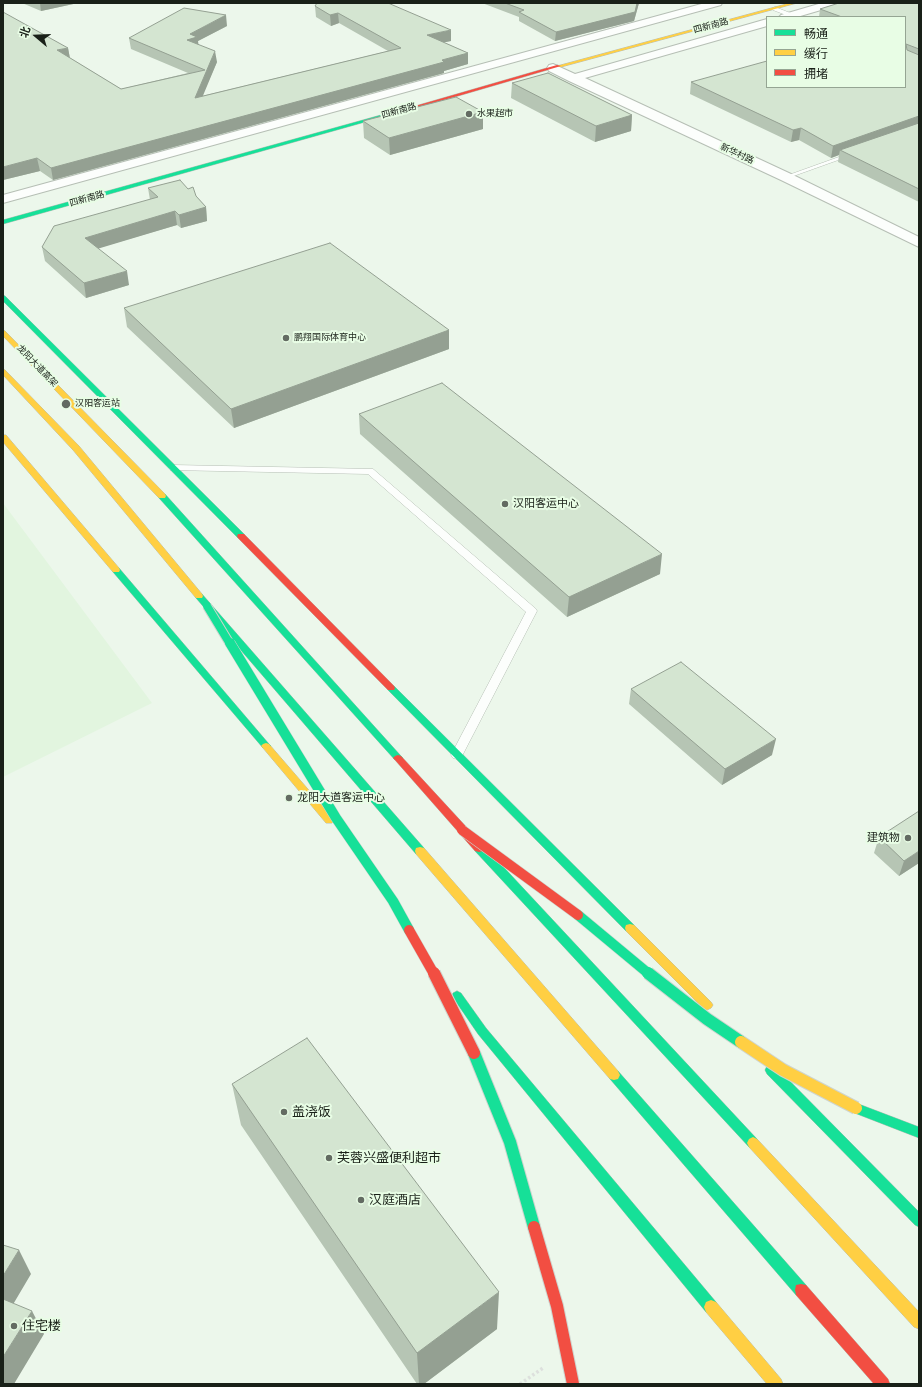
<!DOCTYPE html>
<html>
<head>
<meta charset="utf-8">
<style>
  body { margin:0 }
  #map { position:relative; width:922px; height:1387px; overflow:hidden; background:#ecf7eb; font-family:Arial,"Noto Sans SC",sans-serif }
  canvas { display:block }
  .frame { position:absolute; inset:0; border:4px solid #192018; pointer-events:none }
  .legend { position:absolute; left:766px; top:16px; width:140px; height:72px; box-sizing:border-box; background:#e8fde5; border:1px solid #95a593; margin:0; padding:5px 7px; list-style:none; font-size:12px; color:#192018 }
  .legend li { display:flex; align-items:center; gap:8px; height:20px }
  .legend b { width:20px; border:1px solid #95a593 }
  .north { position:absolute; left:16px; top:16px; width:40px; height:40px; -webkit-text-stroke:3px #e8fde5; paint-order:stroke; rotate:289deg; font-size:11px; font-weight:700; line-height:16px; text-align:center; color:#192018 }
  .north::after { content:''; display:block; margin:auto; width:14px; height:18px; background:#192018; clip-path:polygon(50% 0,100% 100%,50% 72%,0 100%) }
</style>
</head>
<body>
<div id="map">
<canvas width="922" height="1387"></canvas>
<div class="frame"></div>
<ul class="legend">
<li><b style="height:5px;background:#16e098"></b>畅通</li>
<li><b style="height:5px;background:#ffcf43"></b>缓行</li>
<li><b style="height:5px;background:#f24e42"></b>拥堵</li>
</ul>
<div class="north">北</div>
</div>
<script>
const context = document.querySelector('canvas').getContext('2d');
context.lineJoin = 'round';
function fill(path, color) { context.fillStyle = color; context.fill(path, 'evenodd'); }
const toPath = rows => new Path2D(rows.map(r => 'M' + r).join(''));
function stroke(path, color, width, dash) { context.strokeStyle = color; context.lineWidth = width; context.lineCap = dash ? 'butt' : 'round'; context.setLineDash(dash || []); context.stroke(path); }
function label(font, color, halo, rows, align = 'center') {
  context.font = font + ' Arial,"Noto Sans SC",sans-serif'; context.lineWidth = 4; context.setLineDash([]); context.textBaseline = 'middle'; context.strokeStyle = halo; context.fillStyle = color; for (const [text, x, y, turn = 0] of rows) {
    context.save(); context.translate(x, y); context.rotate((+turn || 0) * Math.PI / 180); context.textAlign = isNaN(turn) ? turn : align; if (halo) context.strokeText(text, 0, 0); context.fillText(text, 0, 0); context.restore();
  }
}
const built = toPath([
  [3,503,152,703,3,777]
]);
const path = toPath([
  [520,1384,543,1368]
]);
const lane = toPath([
  [775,7,798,16,799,17,791,17,773,10,772,9,775,7],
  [850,153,855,154,788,178,783,177,850,153],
  [173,465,373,469,536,609,537,611,461,758,457,759,453,758,451,755,526,612,368,474,170,470,168,468,173,465]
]);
const street = toPath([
  [705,3,722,3,721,5,3,203,3,195,705,3],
  [822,3,839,3,838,5,797,17,779,17,781,15,822,3],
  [767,19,767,26,585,78,791,174,919,237,919,247,781,180,569,81,549,71,547,68,549,65,553,64,575,74,767,19]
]);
const fast = toPath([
  [399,110,404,111,3,224,3,220,399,110],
  [3,295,5,296,244,534,245,536,244,538,238,538,3,301,3,295],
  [159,494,165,494,401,756,403,758,401,760,395,760,159,498,158,496,159,494],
  [116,567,119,568,269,744,271,746,269,748,263,748,113,572,112,570,113,568,116,567],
  [199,593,202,594,424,848,425,851,424,854,420,855,416,854,196,598,195,596,196,594,199,593],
  [391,685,394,686,634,925,635,928,634,931,630,932,626,931,388,690,387,688,391,685],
  [479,844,483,845,757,1139,759,1143,757,1147,753,1149,749,1147,475,851,474,848,475,845,479,844],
  [457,991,461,993,486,1028,716,1302,718,1307,716,1312,711,1314,706,1312,478,1034,452,996,453,993,457,991],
  [771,1065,775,1066,919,1212,919,1227,915,1225,767,1074,765,1070,767,1066,771,1065],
  [614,1070,618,1071,806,1285,807,1290,806,1295,801,1296,796,1295,610,1079,608,1075,610,1071,614,1070],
  [856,1103,919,1127,919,1138,852,1112,850,1108,852,1104,856,1103]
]);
const slow = toPath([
  [790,3,797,3,561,67,557,66,790,3],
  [3,330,5,331,165,494,166,496,165,498,159,498,3,336,3,330],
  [3,369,5,370,79,446,202,594,203,596,202,598,196,598,73,450,3,375,3,369],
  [3,435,6,435,119,568,120,570,119,572,113,572,3,442,3,435],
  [266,743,269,744,332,817,334,820,332,823,326,823,263,748,261,746,263,744,266,743],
  [420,847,424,848,618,1071,620,1075,618,1079,614,1080,610,1079,416,854,415,851,416,848,420,847],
  [630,924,634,925,711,1002,713,1005,711,1008,707,1010,703,1008,626,931,625,928,626,925,630,924],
  [753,1137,757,1139,919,1312,919,1329,914,1327,749,1147,747,1143,749,1139,753,1137],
  [711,1300,716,1302,781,1379,783,1384,767,1384,706,1312,704,1307,706,1302,711,1300]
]);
const jam = toPath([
  [557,65,561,66,403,112,398,111,557,65],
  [238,534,244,534,394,686,395,688,394,690,388,690,238,538,237,536,238,534],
  [398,755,401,756,483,845,484,848,483,851,479,852,475,851,395,760,393,758,395,756,398,755],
  [801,1284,806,1285,888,1379,890,1384,874,1384,796,1295,795,1290,796,1285,801,1284]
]);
const fastBridgeFar2 = toPath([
  [207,606,230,644]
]);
const fastBridgeFar1 = toPath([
  [230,643,336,818,393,901,409,930],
  [578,915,649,974]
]);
const fastBridge = toPath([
  [648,973,707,1019,741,1042],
  [474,1053,510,1142,534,1227]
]);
const slowBridge = toPath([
  [741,1042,783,1070,856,1108]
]);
const jamBridgeFar1 = toPath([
  [462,830,578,915],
  [409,930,434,974]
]);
const jamBridge = toPath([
  [434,973,474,1053],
  [534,1227,557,1306,573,1384]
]);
const wall = toPath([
  [22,3,78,3,41,11],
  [482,3,639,3,634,21,555,41,519,21,519,17],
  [919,3,919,202,838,162,839,155,831,158,799,140,791,142,690,94,691,82,767,87,905,17,819,17,820,9],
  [315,6,451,41,443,42,468,53,468,64,444,71,444,73,53,180,40,171,3,180,68,48,70,58,121,89,188,73,131,49,129,38,227,26,198,41,198,45,217,62,202,96,388,51,339,23,331,26,316,17],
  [512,83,632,115,631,131,595,142,511,98],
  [483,112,483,129,390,155,364,138,363,121],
  [148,188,196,196,206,207,207,221,181,228,177,225,98,248,129,285,86,298,45,261,42,247,150,200],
  [124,308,449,330,449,349,234,428,127,327],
  [359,414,660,574,567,617,360,434],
  [631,689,772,755,722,785,629,704],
  [879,837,919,863,899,876,874,853],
  [232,1084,497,1329,424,1384,417,1384,241,1125]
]);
const shadedWall = toPath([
  [40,3,78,3,41,11],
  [637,3,639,3,634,21,555,41,556,32],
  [338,13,339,23,331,26,330,15],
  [226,15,227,26,198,41,199,48,187,40,190,34],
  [451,30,451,41,427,46,427,35],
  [68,48,70,59,57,50],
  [215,51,217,62,197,110,195,98],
  [468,53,468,64,444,71,444,73,53,180,51,168],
  [483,112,483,129,390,155,389,138],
  [632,115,631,131,595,142,596,126],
  [919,116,919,127,840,150,839,155,831,158,833,146],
  [801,128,799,140,791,142,793,130],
  [37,158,40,171,3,180,3,167],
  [206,207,207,221,181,228,179,215],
  [175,211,177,225,87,252,85,238],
  [127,271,129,285,86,298,84,283],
  [449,330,449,349,234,428,231,409],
  [662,554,660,574,567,617,569,597],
  [776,739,772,755,722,785,725,769],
  [919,851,919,863,899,876,904,861],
  [19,1250,31,1274,5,1318,3,1314,3,1276],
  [499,1292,497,1329,424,1384,419,1384,417,1353],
  [32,1311,44,1334,14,1384,3,1384,3,1357]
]);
const building = toPath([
  [317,3,388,3,451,30,427,35,468,53,442,60,444,62,51,168,37,158,3,167,3,12,68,48,57,50,121,89,205,70,129,38,184,8,226,15,190,34,197,37,187,40,215,51,195,98,401,48,338,13,330,15,315,6,317,3],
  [505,3,637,3,635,12,556,32,519,12,524,10,505,3],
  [839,3,919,3,919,49,906,44,907,50,919,55,919,116,833,146,801,128,793,130,691,82,767,61,767,87,905,87,905,17,842,17,820,9,839,3],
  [548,73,632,115,596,126,512,83,548,73],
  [456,97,483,112,389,138,363,121,456,97],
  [919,123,919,189,840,150,919,123],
  [180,180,188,189,193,187,196,196,206,207,179,215,175,211,85,238,127,271,84,283,42,247,54,226,158,197,148,188,180,180],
  [330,243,449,330,231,409,124,308,330,243],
  [442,383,662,554,569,597,359,414,442,383],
  [681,662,776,739,725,769,631,689,681,662],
  [919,811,919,851,904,861,879,837,919,811],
  [307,1038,499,1292,417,1353,232,1084,307,1038],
  [3,1245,19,1250,3,1276,3,1245],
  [3,1299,32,1311,3,1357,3,1299]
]);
const markers = [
  [469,114,4,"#636b62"],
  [286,338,4,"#636b62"],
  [66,404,5,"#636b62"],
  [505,504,4,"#636b62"],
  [289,798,4,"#636b62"],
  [908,838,4,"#636b62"],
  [284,1112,4,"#636b62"],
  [329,1158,4,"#636b62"],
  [361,1200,4,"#636b62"],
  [14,1326,4,"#636b62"]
];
const farStreetnames = [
  ["四新南路",711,26,-15],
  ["四新南路",399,111,-16],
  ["新华村路",737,154,25],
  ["四新南路",87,199,-16],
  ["龙阳大道高架",37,366,46]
];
const farPoinames = [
  ["水果超市",477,114],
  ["鹏翔国际体育中心",294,338],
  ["汉阳客运站",75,404]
];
const poiNames = [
  ["汉阳客运中心",513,504],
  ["龙阳大道客运中心",297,798],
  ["建筑物",900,838,"right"]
];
const nearPoinames = [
  ["盖浇饭",292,1112],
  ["芙蓉兴盛便利超市",337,1158],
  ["汉庭酒店",369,1200],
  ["住宅楼",22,1326]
];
fill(built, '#e2f5df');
stroke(lane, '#b6bfb5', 1);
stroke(street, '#b6bfb5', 2);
stroke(fast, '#b6bfb5', 1);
stroke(slow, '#b6bfb5', 1);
stroke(jam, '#b6bfb5', 1);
stroke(path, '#dde0dd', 3.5, [2.5, 2.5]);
fill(lane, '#fcfefc');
fill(street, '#fcfefc');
fill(fast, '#16e098');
fill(slow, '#ffcf43');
fill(jam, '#f24e42');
stroke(fastBridgeFar2, '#ced4ce', 10, []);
stroke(fastBridgeFar1, '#ced4ce', 11, []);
stroke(fastBridge, '#ced4ce', 14, []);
stroke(slowBridge, '#ced4ce', 14, []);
stroke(jamBridgeFar1, '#ced4ce', 11, []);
stroke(jamBridge, '#ced4ce', 14, []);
stroke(fastBridgeFar2, '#16e098', 8);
stroke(fastBridgeFar1, '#16e098', 10);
stroke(fastBridge, '#16e098', 12);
stroke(slowBridge, '#ffcf43', 12);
stroke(jamBridgeFar1, '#f24e42', 10);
stroke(jamBridge, '#f24e42', 12);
fill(wall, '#b6c5b4');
fill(shadedWall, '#94a092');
fill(building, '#d4e5d1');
stroke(building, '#94a092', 1);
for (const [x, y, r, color] of markers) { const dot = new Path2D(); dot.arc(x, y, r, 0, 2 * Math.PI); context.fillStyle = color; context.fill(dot); stroke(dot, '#e8fde5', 1.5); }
label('9px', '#192018', '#e8fde5', farStreetnames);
label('9px', '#192018', '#e8fde5', farPoinames, 'left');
label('11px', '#192018', '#e8fde5', poiNames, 'left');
label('13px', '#192018', '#e8fde5', nearPoinames, 'left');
</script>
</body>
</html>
